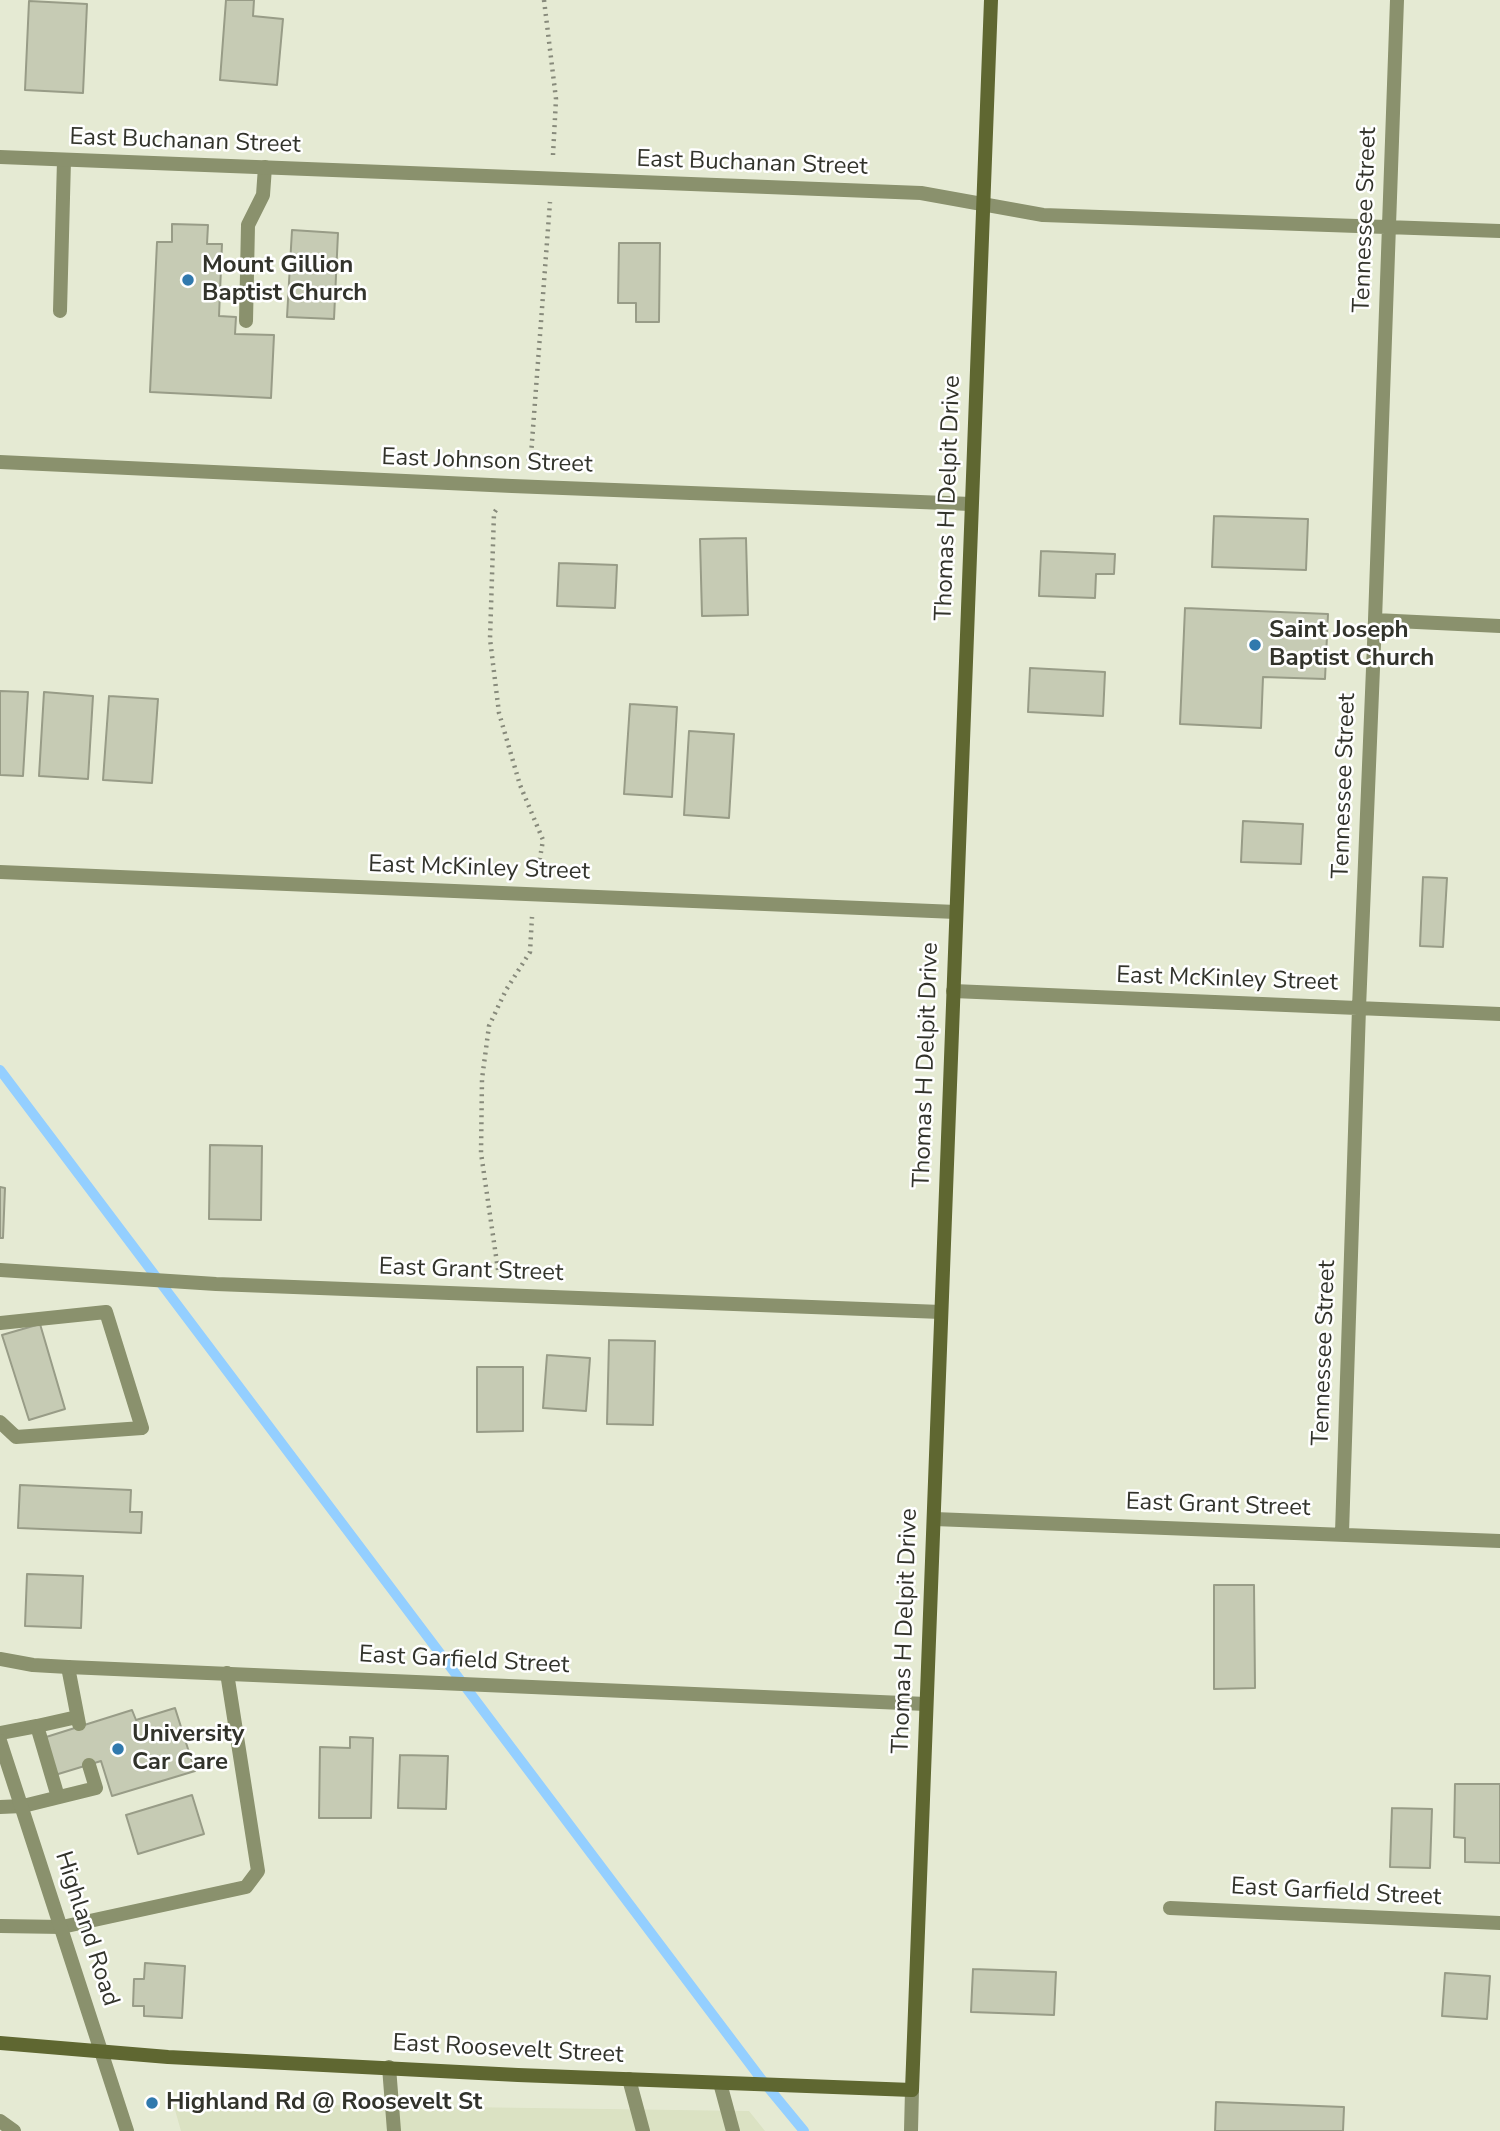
<!DOCTYPE html>
<html>
<head>
<meta charset="utf-8">
<style>
  body { margin:0 }
  canvas { display:block; background:#e5ead3 }
</style>
</head>
<body>
<canvas width="1500" height="2131"></canvas>
<script>
const context = document.querySelector('canvas').getContext('2d');
context.lineJoin = 'round';
function fill(path, color) { context.fillStyle = color; context.fill(path, 'evenodd'); }
const toPath = rows => new Path2D(rows.map(r => 'M' + r).join(''));
function stroke(path, color, width, dash) { context.strokeStyle = color; context.lineWidth = width; context.lineCap = dash ? 'butt' : 'round'; context.setLineDash(dash || []); context.stroke(path); }
function label(font, color, halo, rows, align = 'center') {
  context.font = font + ' "Nunito Sans",sans-serif'; context.lineWidth = 5; context.setLineDash([]); context.textBaseline = 'middle'; context.strokeStyle = halo; context.fillStyle = color; for (const [text, x, y, turn = 0] of rows) {
    context.save(); context.translate(x, y); context.rotate((+turn || 0) * Math.PI / 180); context.textAlign = isNaN(turn) ? turn : align; if (halo) context.strokeText(text, 0, 0); context.fillText(text, 0, 0); context.restore();
  }
}
const built = toPath([
  [173,2103,749,2111,765,2131,181,2131]
]);
const stream = toPath([
  [0,1070,762,2080,804,2131]
]);
const building = toPath([
  [226,0,254,0,253,16,283,19,277,85,220,80,226,0],
  [29,1,87,4,83,93,25,90,29,1],
  [172,224,208,225,207,244,222,244,219,316,236,317,235,334,274,335,271,398,150,392,157,242,172,242,172,224],
  [292,230,338,233,334,319,287,317,292,230],
  [619,243,660,243,659,322,636,322,636,303,618,303,619,243],
  [1214,516,1308,519,1306,570,1212,567,1214,516],
  [746,538,748,615,702,616,700,539,746,538],
  [1041,551,1115,554,1114,574,1096,574,1095,598,1039,596,1041,551],
  [559,563,617,565,615,608,557,606,559,563],
  [1185,608,1328,614,1325,679,1263,677,1261,728,1180,724,1185,608],
  [1030,668,1105,672,1103,716,1028,712,1030,668],
  [0,691,28,692,23,776,0,775,0,691],
  [44,692,93,696,88,779,39,776,44,692],
  [109,696,158,699,152,783,103,780,109,696],
  [630,704,677,707,672,797,624,794,630,704],
  [689,731,734,734,729,818,684,815,689,731],
  [1243,821,1303,824,1301,864,1241,862,1243,821],
  [1423,877,1447,878,1443,947,1420,946,1423,877],
  [210,1145,262,1146,261,1220,209,1219,210,1145],
  [0,1187,5,1188,3,1238,0,1238,0,1187],
  [40,1324,65,1409,29,1420,2,1335,40,1324],
  [609,1340,655,1341,653,1425,607,1424,609,1340],
  [547,1355,590,1358,586,1411,543,1408,547,1355],
  [477,1367,523,1367,523,1431,477,1432,477,1367],
  [20,1485,131,1490,130,1512,142,1512,141,1533,18,1528,20,1485],
  [27,1574,83,1576,81,1628,25,1626,27,1574],
  [1214,1585,1254,1585,1255,1688,1214,1689,1214,1585],
  [175,1708,195,1771,112,1796,101,1761,55,1775,43,1738,132,1710,136,1720,175,1708],
  [350,1737,373,1738,371,1818,319,1818,320,1747,350,1748,350,1737],
  [400,1755,448,1756,446,1809,398,1808,400,1755],
  [1455,1784,1500,1784,1500,1863,1465,1862,1465,1838,1454,1837,1455,1784],
  [192,1795,204,1834,138,1854,126,1815,192,1795],
  [1392,1808,1432,1809,1430,1868,1390,1867,1392,1808],
  [145,1963,185,1966,182,2018,144,2016,144,2006,133,2006,134,1979,144,1979,145,1963],
  [973,1969,1056,1972,1054,2015,971,2012,973,1969],
  [1445,1973,1490,1976,1487,2019,1442,2016,1445,1973],
  [1216,2102,1344,2107,1343,2131,1215,2131,1216,2102]
]);
const path = toPath([
  [544,0,556,99,553,155],
  [528,461,531,455,550,202],
  [496,510,494,513,490,639,499,713,520,785,543,840,538,870],
  [498,1270,481,1153,482,1079,489,1026,506,990,530,952,532,917]
]);
const service = toPath([
  [60,311,64,160],
  [246,321,248,225,263,195,265,167],
  [0,1323,106,1312,142,1428,16,1437,0,1422],
  [68,1667,79,1724],
  [0,1733,37,1726],
  [58,1797,37,1726,77,1717],
  [0,1807,23,1806,96,1788,89,1765],
  [0,1926,62,1927,246,1887,258,1871,227,1673],
  [389,2067,394,2131],
  [629,2079,643,2131],
  [720,2083,733,2131],
  [0,2121,14,2131]
]);
const minor = toPath([
  [0,157,921,193,1043,215,1500,231],
  [0,462,512,486,971,504],
  [1375,620,1500,626],
  [953,991,1500,1014],
  [0,1270,216,1284,941,1312],
  [934,1519,1500,1541],
  [1342,1533,1359,1008,1375,620,1397,0],
  [0,1659,33,1665,68,1667,926,1704],
  [1170,1908,1500,1923],
  [911,2131,912,2090]
]);
const tertiary = toPath([
  [0,872,956,912],
  [0,1741,127,2131]
]);
const secondary = toPath([
  [0,2043,168,2057,518,2075,912,2090,991,0]
]);
const markers = [
  [188,280,7,"#3079ad"],
  [1255,645,7,"#3079ad"],
  [118,1749,7,"#3079ad"],
  [152,2103,7,"#3079ad"]
];
const streetNames = [
  ["East Buchanan Street",185,142,2],
  ["East Buchanan Street",752,164,2],
  ["Tennessee Street",1366,220,-88],
  ["East Johnson Street",487,462,2],
  ["Thomas H Delpit Drive",949,498,-88],
  ["Tennessee Street",1345,786,-88],
  ["East McKinley Street",479,869,2],
  ["East McKinley Street",1227,980,2],
  ["Thomas H Delpit Drive",927,1065,-88],
  ["East Grant Street",471,1271,2],
  ["Tennessee Street",1325,1353,-88],
  ["East Grant Street",1218,1506,2],
  ["Thomas H Delpit Drive",906,1631,-88],
  ["East Garfield Street",464,1661,3],
  ["East Garfield Street",1336,1893,3],
  ["Highland Road",86,1929,72],
  ["East Roosevelt Street",508,2050,3]
];
const poiNames = [
  ["Mount Gillion",202,266],
  ["Baptist Church",202,294],
  ["Saint Joseph",1269,631],
  ["Baptist Church",1269,659],
  ["University",132,1735],
  ["Car Care",132,1763],
  ["Highland Rd @ Roosevelt St",166,2103]
];
fill(built, '#dbe2c3');
stroke(stream, '#94cfff', 10);
fill(building, '#c6cbb4');
stroke(building, '#989c87', 2);
stroke(path, '#878a7b', 4.5, [2, 5]);
stroke(service, '#8a916d', 14);
stroke(minor, '#8a916d', 14);
stroke(tertiary, '#8a916d', 14);
stroke(secondary, '#5f6731', 14);
for (const [x, y, r, color] of markers) { const dot = new Path2D(); dot.arc(x, y, r, 0, 2 * Math.PI); context.fillStyle = color; context.fill(dot); stroke(dot, '#fff', 2.5); }
label('24px', '#32332b', '#fff', streetNames);
label('bold 24px', '#32332b', '#fff', poiNames, 'left');
</script>
</body>
</html>
